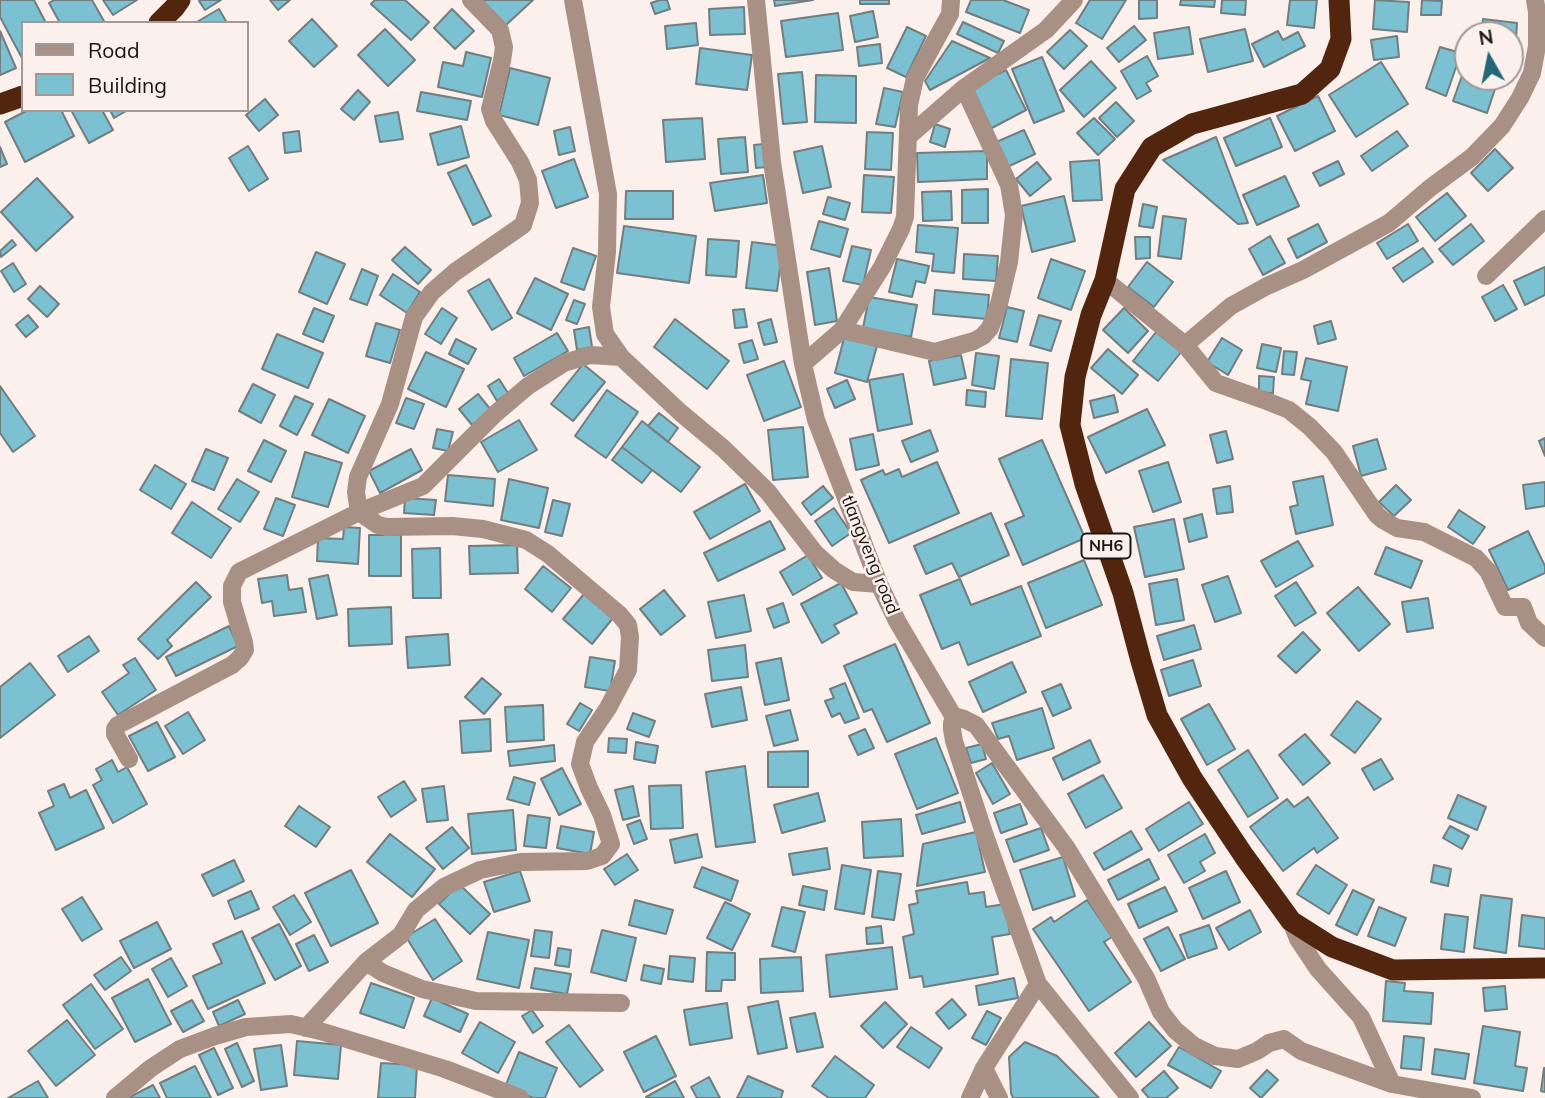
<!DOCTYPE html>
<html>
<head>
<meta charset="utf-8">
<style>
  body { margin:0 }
  #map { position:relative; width:1545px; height:1098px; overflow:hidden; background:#fbf0eb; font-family:Mulish,sans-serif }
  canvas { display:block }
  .legend { position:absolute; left:21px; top:21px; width:228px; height:91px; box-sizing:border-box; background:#fbf0eb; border:2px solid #a19995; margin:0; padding:9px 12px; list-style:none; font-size:21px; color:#1a1614 }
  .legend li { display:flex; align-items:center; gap:14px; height:35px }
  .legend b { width:35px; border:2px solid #a19995 }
  .north { position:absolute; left:1454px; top:21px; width:70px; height:70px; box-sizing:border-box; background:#fbf0eb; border:2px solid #a19995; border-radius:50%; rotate:351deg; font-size:19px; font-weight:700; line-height:28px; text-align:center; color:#1a1614 }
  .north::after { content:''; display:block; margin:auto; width:24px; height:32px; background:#226877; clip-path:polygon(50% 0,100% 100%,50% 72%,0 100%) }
</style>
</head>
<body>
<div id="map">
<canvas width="1545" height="1098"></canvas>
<ul class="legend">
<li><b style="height:9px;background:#a99085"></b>Road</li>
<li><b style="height:19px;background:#7bc1d2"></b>Building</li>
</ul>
<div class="north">N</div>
</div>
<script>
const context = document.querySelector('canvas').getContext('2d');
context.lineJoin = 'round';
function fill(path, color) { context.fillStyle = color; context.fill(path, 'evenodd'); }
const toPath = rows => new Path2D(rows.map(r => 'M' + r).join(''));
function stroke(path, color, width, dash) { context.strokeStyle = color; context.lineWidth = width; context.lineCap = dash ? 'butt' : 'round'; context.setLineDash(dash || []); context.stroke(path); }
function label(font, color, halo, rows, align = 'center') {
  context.font = font + ' Mulish,sans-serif'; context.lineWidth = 5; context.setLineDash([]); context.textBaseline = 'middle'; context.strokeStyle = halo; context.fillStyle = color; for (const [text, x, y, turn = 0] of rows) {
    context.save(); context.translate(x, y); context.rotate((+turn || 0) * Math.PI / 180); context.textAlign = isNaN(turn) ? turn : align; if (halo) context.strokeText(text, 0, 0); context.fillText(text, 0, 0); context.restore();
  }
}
const building = toPath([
  [0,0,34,0,46,23,23,23,23,60,0,17,0,0],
  [54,0,92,0,105,23,60,23,49,3,54,0],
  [103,0,137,0,113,15,103,0],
  [201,0,221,0,205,10,199,1,201,0],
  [270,0,290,0,278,10,270,0],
  [375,0,405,0,429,22,411,40,371,4,375,0],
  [482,0,533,0,506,25,482,0],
  [660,0,667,0,670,9,655,14,651,3,660,0],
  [774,0,813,0,775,6,774,0],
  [860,0,889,0,889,4,860,4,860,0],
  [971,0,1003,0,1029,10,1020,33,966,12,971,0],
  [1090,0,1126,0,1102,39,1076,23,1090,0],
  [1139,0,1157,0,1157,18,1139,19,1139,0],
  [1181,0,1215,0,1214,7,1180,5,1181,0],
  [1222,0,1246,0,1245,15,1221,13,1222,0],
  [1290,0,1317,0,1314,28,1287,25,1290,0],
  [1375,0,1409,2,1407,32,1373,29,1375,0],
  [1422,0,1442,1,1441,15,1421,15,1422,0],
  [744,7,745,34,710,35,709,9,744,7],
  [219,9,227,23,195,23,219,9],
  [452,9,474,31,455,49,434,28,452,9],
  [873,11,878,37,855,42,850,16,873,11],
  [838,13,843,50,786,57,781,21,838,13],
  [312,19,337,46,314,67,289,41,312,19],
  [1483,19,1517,23,1516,39,1510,38,1510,35,1481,35,1483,19],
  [963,22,1004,41,998,53,957,34,963,22],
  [696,23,698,45,667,49,665,26,696,23],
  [1134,26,1146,40,1119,62,1107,48,1134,26],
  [907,27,926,36,906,77,887,68,907,27],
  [1189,27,1193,54,1158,59,1154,33,1189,27],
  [385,29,415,60,388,86,358,55,385,29],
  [1245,29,1253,61,1208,72,1200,39,1245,29],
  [1070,30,1087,46,1064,69,1047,52,1070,30],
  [0,31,16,68,0,75,0,31],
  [1278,31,1283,40,1298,32,1305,46,1264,67,1252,44,1278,31],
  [1397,36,1399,57,1374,60,1371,40,1397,36],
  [952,41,990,58,930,90,925,81,952,41],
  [880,44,882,63,859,66,857,47,880,44],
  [1440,47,1461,53,1446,96,1426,88,1440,47],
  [700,48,752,55,747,90,696,84,700,48],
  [466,52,491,58,482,97,438,87,443,62,463,66,466,52],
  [1147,56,1158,76,1146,83,1151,91,1137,99,1121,71,1147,56],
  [1042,57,1064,111,1034,123,1012,69,1042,57],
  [1468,59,1468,77,1499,77,1487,113,1453,101,1468,59],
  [1091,61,1116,88,1084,117,1060,90,1091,61],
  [1381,62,1408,104,1356,137,1329,95,1381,62],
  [510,68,550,78,538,125,499,115,510,68],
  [1006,70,1026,110,990,129,969,88,1006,70],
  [802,72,807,122,783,124,778,74,802,72],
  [816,75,856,76,856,123,815,122,816,75],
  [884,88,903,92,895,127,876,124,884,88],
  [358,90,370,102,354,120,341,109,358,90],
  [421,92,471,101,467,120,417,111,421,92],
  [1318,96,1335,131,1295,151,1277,116,1318,96],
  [265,99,278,115,259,131,246,115,265,99],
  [1116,102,1134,121,1117,137,1099,118,1116,102],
  [28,110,61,110,74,136,25,162,5,122,28,110],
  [71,110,102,110,113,130,89,143,71,110],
  [110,110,128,110,114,118,110,110],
  [398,112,403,139,380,142,375,116,398,112],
  [702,118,705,159,666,162,663,120,702,118],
  [1094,118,1115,139,1098,155,1077,133,1094,118],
  [1270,118,1282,147,1236,166,1224,138,1270,118],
  [935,124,950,129,945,147,930,142,935,124],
  [461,126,469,157,438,165,430,134,461,126],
  [570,127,575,151,559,155,554,131,570,127],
  [1024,130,1035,154,1005,168,994,143,1024,130],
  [299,131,301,151,285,153,283,133,299,131],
  [1397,131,1408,146,1372,171,1361,156,1397,131],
  [867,132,893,133,891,170,865,169,867,132],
  [745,137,748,172,721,174,718,139,745,137],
  [1216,137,1248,223,1238,224,1163,160,1216,137],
  [764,144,766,167,756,168,754,145,764,144],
  [248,146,268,179,249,191,229,158,248,146],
  [822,146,831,187,803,193,794,152,822,146],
  [0,147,7,164,0,167,0,147],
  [1495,149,1513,168,1488,191,1471,173,1495,149],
  [987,151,987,179,918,182,917,153,987,151],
  [574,159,588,197,556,208,542,171,574,159],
  [1099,160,1102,200,1073,201,1070,162,1099,160],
  [1338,161,1344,174,1320,186,1313,173,1338,161],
  [1037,162,1051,179,1030,196,1016,179,1037,162],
  [466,165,491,216,473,225,448,173,466,165],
  [763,175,767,203,715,211,710,183,763,175],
  [864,175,894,177,891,213,862,212,864,175],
  [1285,176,1299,206,1257,225,1243,195,1285,176],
  [37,178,73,217,36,251,1,212,37,178],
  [988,189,988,223,962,223,962,190,988,189],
  [626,191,673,191,673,219,625,219,626,191],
  [951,191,952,220,923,221,922,192,951,191],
  [1447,193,1466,216,1435,241,1416,217,1447,193],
  [1064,196,1075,241,1032,252,1021,206,1064,196],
  [828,197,850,203,845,220,823,214,828,197],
  [1143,204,1157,207,1153,228,1139,226,1143,204],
  [1163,216,1186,219,1181,259,1158,256,1163,216],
  [819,221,848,229,840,257,811,249,819,221],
  [1318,224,1327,242,1297,258,1288,239,1318,224],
  [1408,224,1418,241,1387,259,1377,243,1408,224],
  [1471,224,1484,241,1453,265,1439,249,1471,224],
  [918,225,958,228,954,273,932,271,934,254,916,252,918,225],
  [624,226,696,236,689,283,617,273,624,226],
  [1270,236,1285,263,1263,275,1249,249,1270,236],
  [1135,237,1150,237,1150,258,1136,259,1135,237],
  [708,239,739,241,736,277,706,275,708,239],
  [12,240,16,245,1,257,0,251,12,240],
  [752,242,783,246,777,291,746,288,752,242],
  [852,246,871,250,863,285,843,281,852,246],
  [405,247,431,270,418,284,392,260,405,247],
  [573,248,596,256,584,290,561,282,573,248],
  [1423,248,1433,262,1403,282,1393,268,1423,248],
  [316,252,345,264,327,304,299,292,316,252],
  [964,254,998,256,996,281,963,279,964,254],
  [897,259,929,266,925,283,916,281,912,297,889,292,897,259],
  [1051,259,1085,271,1071,310,1038,298,1051,259],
  [1147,262,1173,282,1154,307,1128,287,1147,262],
  [13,263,26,284,14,292,1,271,13,263],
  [1545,267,1545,295,1525,305,1514,281,1545,267],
  [829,268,837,321,815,325,807,272,829,268],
  [362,269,378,276,367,305,350,299,362,269],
  [393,274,420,292,407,313,380,295,393,274],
  [535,278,568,294,551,330,517,313,535,278],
  [489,279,512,318,492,330,468,291,489,279],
  [1503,285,1517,309,1495,321,1482,297,1503,285],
  [40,286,59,304,47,317,28,299,40,286],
  [935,290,989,295,987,319,933,314,935,290],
  [869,297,917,305,911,337,863,328,869,297],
  [574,300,585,304,577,324,566,320,574,300],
  [1007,307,1024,311,1017,342,999,338,1007,307],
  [314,308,334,316,323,342,303,334,314,308],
  [442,308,457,318,441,344,425,334,442,308],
  [1124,308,1148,331,1128,353,1103,330,1124,308],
  [744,309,747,327,735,328,733,310,744,309],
  [28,315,38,327,26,337,16,325,28,315],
  [1039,315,1061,321,1051,351,1030,345,1039,315],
  [675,319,729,361,707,389,654,347,675,319],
  [771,319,777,342,764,345,758,323,771,319],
  [1331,321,1336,339,1318,344,1314,326,1331,321],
  [376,323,400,330,390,363,366,356,376,323],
  [589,327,592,347,577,350,574,330,589,327],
  [1156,332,1181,352,1158,381,1133,361,1156,332],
  [557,333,568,351,524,376,514,358,557,333],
  [277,334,323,353,308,388,262,369,277,334],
  [844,338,877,346,867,382,835,373,844,338],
  [1222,338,1242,350,1228,375,1207,362,1222,338],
  [456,339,476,349,468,364,449,354,456,339],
  [752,340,758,359,744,363,739,344,752,340],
  [1262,344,1281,348,1276,372,1257,368,1262,344],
  [1108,349,1138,375,1122,394,1091,368,1108,349],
  [1284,351,1297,352,1294,375,1282,374,1284,351],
  [426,352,464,369,446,407,408,389,426,352],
  [976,353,999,356,994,389,972,385,976,353],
  [961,355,966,378,934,385,929,361,961,355],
  [1306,358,1347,367,1338,411,1306,404,1311,381,1301,379,1306,358],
  [1011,359,1048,363,1042,419,1006,416,1011,359],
  [784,361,801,407,764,421,747,375,784,361],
  [583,364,605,382,573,421,551,404,583,364],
  [903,374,912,424,878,431,869,380,903,374],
  [1259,376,1274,377,1273,393,1259,393,1259,376],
  [499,379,508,393,497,401,488,386,499,379],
  [847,380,855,399,835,408,827,389,847,380],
  [253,384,275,395,261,423,239,411,253,384],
  [0,386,35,436,13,452,0,433,0,386],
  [607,390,638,412,606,458,575,436,607,390],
  [967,390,986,392,985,407,966,405,967,390],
  [478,394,491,410,472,425,459,409,478,394],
  [1114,395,1118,412,1094,418,1090,401,1114,395],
  [295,396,313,404,297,435,280,426,295,396],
  [406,398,424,404,414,429,396,423,406,398],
  [329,399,365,416,348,453,312,435,329,399],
  [1147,409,1165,445,1106,473,1088,437,1147,409],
  [659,413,678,428,668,442,648,426,659,413],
  [519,420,537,450,498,472,481,442,519,420],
  [642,421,700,467,681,492,622,447,642,421],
  [803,427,808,477,773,480,768,430,803,427],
  [437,429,453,432,448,451,433,448,437,429],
  [930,430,938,451,911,462,902,441,930,430],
  [1226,431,1233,459,1217,463,1210,435,1226,431],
  [873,434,879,465,856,470,850,439,873,434],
  [1545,438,1545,456,1539,441,1545,438],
  [1377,439,1386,469,1361,476,1353,446,1377,439],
  [264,440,286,451,271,482,248,471,264,440],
  [1042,440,1085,538,1023,565,1005,524,1024,516,999,459,1042,440],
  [622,447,652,470,642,483,612,460,622,447],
  [206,449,228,458,214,490,192,481,206,449],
  [411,449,422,470,380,493,369,471,411,449],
  [305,452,342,463,328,507,292,497,305,452],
  [937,462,959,513,889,543,861,480,883,470,885,475,899,469,902,477,937,462],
  [1168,462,1181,502,1153,512,1139,471,1168,462],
  [155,465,186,484,171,509,140,490,155,465],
  [448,475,495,479,493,506,445,501,448,475],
  [1323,476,1333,525,1296,534,1290,507,1298,505,1293,482,1323,476],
  [237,479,259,492,240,522,218,509,237,479],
  [509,479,548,488,539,528,501,520,509,479],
  [1545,482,1545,506,1526,509,1523,485,1545,482],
  [745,484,760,511,710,539,694,512,745,484],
  [1396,485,1411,500,1394,516,1379,502,1396,485],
  [823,486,833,498,811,515,802,503,823,486],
  [1230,486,1233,512,1217,514,1213,489,1230,486],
  [276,498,295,505,283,536,264,529,276,498],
  [405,498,436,500,434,515,404,513,405,498],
  [553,500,570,504,562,536,545,532,553,500],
  [192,502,231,528,211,558,172,533,192,502],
  [834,508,851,533,832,546,815,521,834,508],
  [1459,510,1485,527,1473,544,1448,527,1459,510],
  [991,513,1009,555,959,577,952,563,926,574,914,546,991,513],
  [1202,514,1207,537,1189,542,1184,519,1202,514],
  [1174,519,1184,569,1145,577,1134,527,1174,519],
  [770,521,785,549,718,581,704,553,770,521],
  [344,527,360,528,358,564,317,561,318,538,343,539,344,527],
  [1528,531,1545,566,1545,573,1508,590,1489,550,1528,531],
  [369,535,401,535,401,576,369,576,369,535],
  [1298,541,1313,566,1276,587,1261,561,1298,541],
  [517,545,518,573,470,574,469,546,517,545],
  [1386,547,1422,561,1411,588,1375,574,1386,547],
  [440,548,441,598,413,598,412,549,440,548],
  [808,555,822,578,793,595,780,572,808,555],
  [1084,560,1102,605,1046,628,1028,583,1084,560],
  [543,566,571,588,552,612,525,589,543,566],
  [287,575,289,590,302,588,306,612,274,616,272,601,262,603,258,579,287,575],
  [328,575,337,615,317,619,309,579,328,575],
  [1228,576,1241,613,1215,622,1202,585,1228,576],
  [960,579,971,605,1021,586,1041,636,968,665,959,642,942,649,920,595,960,579],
  [1177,579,1184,620,1156,625,1149,584,1177,579],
  [196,582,211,597,167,640,172,646,158,659,138,639,196,582],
  [1296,582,1316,613,1295,626,1275,596,1296,582],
  [841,583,857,613,834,625,839,633,822,643,801,604,841,583],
  [1358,587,1390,624,1359,651,1327,613,1358,587],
  [664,590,685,616,661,635,640,609,664,590],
  [584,594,613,618,592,644,563,619,584,594],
  [744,595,751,631,716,638,708,602,744,595],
  [1428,598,1433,628,1407,632,1402,602,1428,598],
  [783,603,789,622,774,628,767,609,783,603],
  [391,607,392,644,349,646,348,609,391,607],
  [1194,625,1201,649,1164,660,1157,636,1194,625],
  [229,626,238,646,176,676,166,657,229,626],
  [1303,632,1320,650,1296,673,1278,656,1303,632],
  [448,634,450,665,408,668,406,637,448,634],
  [89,636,99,651,68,672,58,656,89,636],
  [895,644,930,723,887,742,872,709,864,712,844,666,895,644],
  [745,645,748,677,712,681,708,650,745,645],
  [590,657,615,661,610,691,585,687,590,657],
  [135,658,156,690,118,715,102,692,129,673,123,665,135,658],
  [781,658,789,700,765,705,756,663,781,658],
  [1193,660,1201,686,1169,696,1161,670,1193,660],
  [1012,662,1026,692,983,712,969,682,1012,662],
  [30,663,55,695,0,738,0,687,30,663],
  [482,678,501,694,484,714,465,697,482,678],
  [845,683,859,718,845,723,840,713,832,717,825,701,834,698,830,689,845,683],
  [1061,684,1071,708,1053,716,1042,692,1061,684],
  [741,687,747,720,712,727,705,694,741,687],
  [1357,701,1381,719,1355,753,1331,735,1357,701],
  [580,703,592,710,579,731,567,724,580,703],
  [1209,704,1235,749,1207,765,1181,719,1209,704],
  [543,705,544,740,507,742,505,707,543,705],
  [1042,708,1054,748,1017,760,1009,736,998,739,992,723,1042,708],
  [790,710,798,740,774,746,766,716,790,710],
  [188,712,205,740,183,754,165,726,188,712],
  [633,713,655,721,649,737,627,729,633,713],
  [490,719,491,751,462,753,460,721,490,719],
  [157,722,175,757,148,771,129,736,157,722],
  [865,729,874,748,858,755,849,736,865,729],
  [1305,734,1330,763,1303,785,1279,755,1305,734],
  [609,738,627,739,626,753,608,752,609,738],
  [936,738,958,793,917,809,895,754,936,738],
  [1090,740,1100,762,1063,780,1053,758,1090,740],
  [636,742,658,746,655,763,634,759,636,742],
  [982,744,986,759,971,763,966,748,982,744],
  [554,745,555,761,510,766,508,751,554,745],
  [1248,750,1278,798,1248,817,1218,770,1248,750],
  [808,751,808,787,768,787,768,752,808,751],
  [1381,759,1393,779,1374,790,1362,769,1381,759],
  [112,760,118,772,127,767,147,804,113,823,93,785,102,780,96,769,112,760],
  [992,763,1010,794,993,804,976,773,992,763],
  [745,766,755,842,716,847,706,772,745,766],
  [562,768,581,804,559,815,541,779,562,768],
  [1103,775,1122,808,1086,828,1068,794,1103,775],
  [514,777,535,783,529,805,507,799,514,777],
  [404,781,416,800,391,817,378,797,404,781],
  [64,784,70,798,86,790,104,828,56,850,39,813,54,806,48,791,64,784],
  [681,785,683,828,651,829,649,786,681,785],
  [444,786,448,820,427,822,422,789,444,786],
  [633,786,639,816,623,820,615,790,633,786],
  [818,793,825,821,782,833,774,805,818,793],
  [1458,795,1486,807,1477,830,1448,818,1458,795],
  [1308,797,1338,838,1317,853,1314,848,1283,871,1250,827,1287,799,1294,807,1308,797],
  [960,802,965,822,922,834,916,815,960,802],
  [1189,802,1203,824,1159,851,1146,829,1189,802],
  [1020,804,1027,824,1001,833,994,813,1020,804],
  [299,806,330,827,316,847,285,826,299,806],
  [513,810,516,850,472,854,468,814,513,810],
  [528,815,550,818,546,848,524,846,528,815],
  [901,819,903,856,864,858,862,822,901,819],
  [640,820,647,839,634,844,627,825,640,820],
  [561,826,594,832,590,854,557,848,561,826],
  [1450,826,1469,836,1462,849,1443,838,1450,826],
  [452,827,469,848,443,869,426,848,452,827],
  [1041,828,1049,850,1014,862,1006,840,1041,828],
  [1131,831,1142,849,1104,870,1094,853,1131,831],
  [976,832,985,872,917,886,923,844,976,832],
  [390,834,435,869,412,897,367,862,390,834],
  [697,834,702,857,675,863,670,840,697,834],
  [1205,834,1215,853,1200,862,1205,871,1184,883,1168,855,1205,834],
  [827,848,830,869,793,875,789,854,827,848],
  [627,854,638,870,615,885,604,869,627,854],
  [1063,857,1075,896,1033,910,1020,870,1063,857],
  [1149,859,1159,879,1118,900,1108,880,1149,859],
  [234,860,244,881,213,896,202,875,234,860],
  [842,865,871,870,864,914,835,909,842,865],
  [1316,865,1347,885,1329,914,1297,894,1316,865],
  [1434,865,1451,869,1448,886,1431,882,1434,865],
  [702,867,738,881,731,901,694,887,702,867],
  [351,870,378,923,331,946,305,893,351,870],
  [520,871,530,901,494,912,484,882,520,871],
  [878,871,901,874,894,920,872,917,878,871],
  [1226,871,1240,902,1203,919,1189,888,1226,871],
  [967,882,969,894,984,892,986,907,1005,904,1010,934,992,937,998,974,924,987,922,976,910,978,903,937,914,934,909,905,918,903,916,891,967,882],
  [459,884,490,914,470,934,439,904,459,884],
  [803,886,827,891,824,910,799,905,803,886],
  [1165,887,1177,911,1139,928,1128,904,1165,887],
  [1353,890,1374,900,1357,935,1336,925,1353,890],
  [251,891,259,909,235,919,228,901,251,891],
  [294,895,311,922,290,935,273,907,294,895],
  [1481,895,1512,899,1506,953,1474,948,1481,895],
  [82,897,102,929,82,941,62,909,82,897],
  [635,900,673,910,666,934,629,925,635,900],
  [1087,900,1112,937,1104,942,1131,982,1089,1011,1033,929,1051,917,1054,922,1087,900],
  [725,902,750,914,732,950,707,938,725,902],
  [782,907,805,912,795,952,772,946,782,907],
  [1379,907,1406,918,1395,946,1368,936,1379,907],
  [1250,910,1261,932,1229,950,1216,928,1250,910],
  [1445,914,1468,917,1464,952,1441,949,1445,914],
  [1522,915,1545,918,1545,949,1519,946,1522,915],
  [435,919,462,961,433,980,406,937,435,919],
  [157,922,171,949,134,968,120,941,157,922],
  [279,924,301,966,275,980,252,938,279,924],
  [1209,925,1217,948,1188,958,1180,935,1209,925],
  [881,926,883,943,867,944,866,928,881,926],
  [1168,927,1185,959,1161,971,1144,939,1168,927],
  [535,930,552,932,549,958,531,956,535,930],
  [602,930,636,938,626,981,591,972,602,930],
  [242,931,265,983,208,1009,193,976,222,963,213,944,242,931],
  [488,932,529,940,519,988,477,979,488,932],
  [314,935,328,962,309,971,296,944,314,935],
  [892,947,897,989,830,997,826,955,892,947],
  [558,948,571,950,569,967,555,965,558,948],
  [707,952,735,953,735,980,722,980,721,991,706,991,707,952],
  [670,956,695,958,693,982,668,979,670,956],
  [121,957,131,971,105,990,94,975,121,957],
  [801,957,803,991,761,993,760,959,801,957],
  [171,958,187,986,168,997,152,969,171,958],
  [644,965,664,969,661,984,641,980,644,965],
  [535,968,571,974,567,994,531,988,535,968],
  [1014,978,1018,998,979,1005,976,986,1014,978],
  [148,979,171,1024,135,1042,112,998,148,979],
  [1386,981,1405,983,1404,991,1433,993,1431,1024,1383,1021,1386,981],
  [371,983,414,998,404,1028,360,1013,371,983],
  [91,984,123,1029,95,1049,63,1005,91,984],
  [1505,986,1507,1009,1485,1011,1483,988,1505,986],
  [432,998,468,1014,460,1032,424,1016,432,998],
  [952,999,966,1015,949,1029,936,1013,952,999],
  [192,1000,204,1021,183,1032,171,1011,192,1000],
  [238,1000,245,1014,219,1026,213,1012,238,1000],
  [778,1001,787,1048,758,1054,748,1007,778,1001],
  [885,1002,907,1024,883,1048,861,1026,885,1002],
  [727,1003,732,1038,690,1045,684,1010,727,1003],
  [532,1010,543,1026,533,1033,522,1016,532,1010],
  [987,1011,1001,1018,986,1045,972,1038,987,1011],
  [815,1013,823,1047,797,1052,790,1018,815,1013],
  [67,1020,95,1055,56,1086,28,1051,67,1020],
  [480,1022,515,1042,498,1073,462,1053,480,1022],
  [1149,1022,1171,1046,1136,1077,1115,1053,1149,1022],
  [569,1025,603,1070,580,1087,546,1042,569,1025],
  [1483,1026,1520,1032,1515,1066,1527,1068,1523,1091,1474,1083,1483,1026],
  [911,1027,942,1048,929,1068,897,1047,911,1027],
  [656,1036,676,1076,644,1092,624,1052,656,1036],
  [1404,1036,1424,1038,1421,1070,1401,1068,1404,1036],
  [297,1041,341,1045,338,1079,294,1075,297,1041],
  [1025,1042,1057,1056,1099,1098,1013,1098,1011,1093,1009,1057,1025,1042],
  [237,1043,254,1081,242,1087,225,1049,237,1043],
  [281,1045,287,1086,261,1090,254,1049,281,1045],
  [1179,1047,1221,1071,1211,1088,1168,1065,1179,1047],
  [214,1048,233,1088,218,1095,199,1055,214,1048],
  [1435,1049,1469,1054,1465,1079,1432,1074,1435,1049],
  [519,1052,557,1068,545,1098,533,1098,505,1087,519,1052],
  [835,1056,874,1085,865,1098,829,1098,812,1086,835,1056],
  [381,1063,417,1065,415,1098,378,1098,381,1063],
  [195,1066,211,1098,167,1098,160,1083,195,1066],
  [1544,1068,1545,1068,1545,1092,1541,1091,1544,1068],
  [1267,1070,1278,1080,1261,1098,1250,1088,1267,1070],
  [1164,1071,1178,1088,1166,1098,1149,1098,1142,1090,1164,1071],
  [748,1076,783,1091,781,1098,737,1098,748,1076],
  [709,1077,720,1098,697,1098,691,1087,709,1077],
  [38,1081,48,1098,8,1098,38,1081],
  [675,1081,684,1098,647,1098,646,1097,675,1081],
  [153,1085,160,1098,128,1098,153,1085]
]);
const street = toPath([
  [573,0,608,194,607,252,601,307,605,334,621,357,681,413,724,449,768,492,815,553,834,570,853,582,879,584],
  [756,0,772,162,803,364,816,420,879,584,897,621,955,719,952,723,952,729,954,741,984,833,1038,984,1130,1098],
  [909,136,964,88,1046,30,1074,0],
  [1486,276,1545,219],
  [1105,280,1185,345,1216,383,1264,400,1289,410,1310,427,1334,452,1377,515,1383,520,1397,528,1424,532,1476,558,1488,571,1505,607,1523,607,1529,623,1545,638],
  [842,330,935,352,974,341,983,336,990,328,999,304,1009,262,1014,215,1009,185,964,88],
  [1185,345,1231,306,1267,286,1303,270,1389,223,1430,188,1472,157,1502,126,1520,98,1532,73,1537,46,1537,12,1535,0],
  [803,364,842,330,882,267,901,229,905,217,909,105,915,78,950,14,951,0],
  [955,719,957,717,964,719,976,725,1066,847,1146,978,1161,1012,1175,1030,1194,1046,1215,1056,1238,1059,1257,1051,1269,1043,1284,1039,1301,1051,1392,1084],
  [129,759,115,734,115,729,118,725,232,665,240,658,245,650,244,642,232,602,232,586,239,572,359,512,423,486,495,414,528,386,564,363,590,355,621,357],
  [1291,921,1298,939,1318,969,1361,1017,1392,1084,1472,1098],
  [366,962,383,973,422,989,476,1001,621,1003],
  [306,1028,366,962,401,935,416,910,444,887,480,870,520,862,587,861,602,856,611,844,602,815,589,788,580,764,585,742,608,708,628,670,630,637,628,625,619,614,548,554,526,540,483,529,452,526,387,527,378,525,359,512,356,492,358,477,390,404,414,317,432,292,455,272,523,225,530,203,528,180,520,162,494,121,490,109,502,61,504,47,500,30,471,0],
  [984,1068,999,1098],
  [115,1098,151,1068,180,1049,215,1036,246,1027,291,1024,320,1031,445,1069,520,1098],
  [970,1098,984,1068,1038,984]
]);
const highway = toPath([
  [1339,0,1341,39,1330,69,1302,94,1192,124,1152,147,1125,189,1105,280,1091,315,1075,377,1070,425,1085,484,1123,593,1141,661,1157,715,1192,778,1244,856,1291,921,1332,947,1393,970,1545,968],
  [159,23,175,7,180,0],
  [0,104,23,96]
]);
const shields = [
  [1106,546,49]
];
const shieldNames = [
  ["NH6",1106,546]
];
const streetNames = [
  ["tlangveng road",870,555,68]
];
fill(building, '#7bc1d2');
stroke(building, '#727d7f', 2);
stroke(street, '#a99085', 18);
stroke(highway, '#51250e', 21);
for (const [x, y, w] of shields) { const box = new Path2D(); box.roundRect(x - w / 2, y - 12.5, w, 25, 5); context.fillStyle = '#fbf0eb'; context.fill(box); stroke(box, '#1a1614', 2); }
label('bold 16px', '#1a1614', null, shieldNames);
label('18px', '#1a1614', '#fbf0eb', streetNames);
</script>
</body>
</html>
